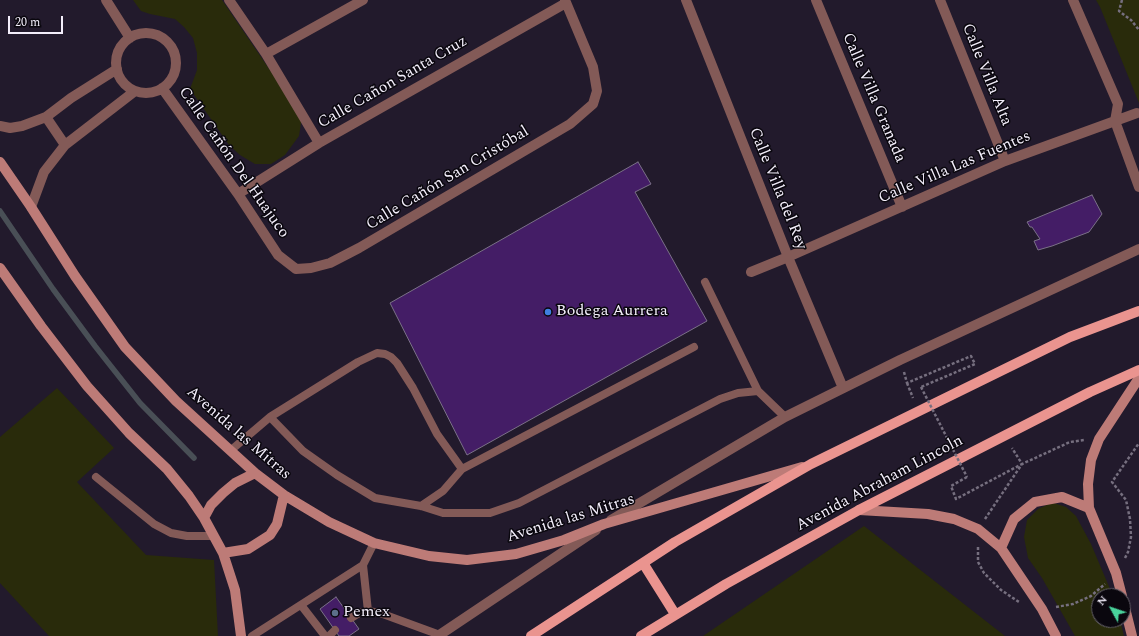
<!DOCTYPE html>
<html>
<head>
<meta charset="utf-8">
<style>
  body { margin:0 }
  #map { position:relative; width:1139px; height:636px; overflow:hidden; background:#221a2c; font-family:Spectral,serif }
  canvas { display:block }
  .north { position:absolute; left:1091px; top:588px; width:40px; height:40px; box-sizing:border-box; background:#0a070e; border:1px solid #67636d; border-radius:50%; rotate:310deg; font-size:11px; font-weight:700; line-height:16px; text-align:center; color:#f3eefb }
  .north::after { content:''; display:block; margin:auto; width:14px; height:18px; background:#49d49c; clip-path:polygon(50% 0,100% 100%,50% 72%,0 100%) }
  .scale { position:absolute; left:8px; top:16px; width:55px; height:18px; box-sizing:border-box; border:2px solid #f3eefb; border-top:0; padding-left:5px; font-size:12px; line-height:14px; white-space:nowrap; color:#f3eefb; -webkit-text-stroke:3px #0a070e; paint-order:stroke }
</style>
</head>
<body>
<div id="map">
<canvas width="1139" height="636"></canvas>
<div class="north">N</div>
<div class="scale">20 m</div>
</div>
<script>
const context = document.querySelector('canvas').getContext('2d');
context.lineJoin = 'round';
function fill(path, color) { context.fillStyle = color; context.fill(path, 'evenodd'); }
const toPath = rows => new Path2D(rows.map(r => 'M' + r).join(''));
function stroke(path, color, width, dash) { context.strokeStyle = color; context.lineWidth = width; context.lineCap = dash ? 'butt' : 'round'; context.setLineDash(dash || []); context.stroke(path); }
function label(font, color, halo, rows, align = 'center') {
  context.font = font + ' Spectral,serif'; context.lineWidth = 3; context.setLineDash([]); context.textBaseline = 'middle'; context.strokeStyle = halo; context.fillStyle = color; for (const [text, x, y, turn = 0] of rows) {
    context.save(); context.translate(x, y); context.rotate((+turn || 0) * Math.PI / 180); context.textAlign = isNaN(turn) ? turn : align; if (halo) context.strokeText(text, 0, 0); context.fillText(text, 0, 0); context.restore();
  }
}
const green = toPath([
  [133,0,222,0,302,117,299,136,285,155,271,164,255,164,240,155,229,145,190,89,197,70,197,53,193,38,184,27,175,19,150,14,141,11],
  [1096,0,1139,0,1139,103,1100,7],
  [57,388,114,448,77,482,146,555,214,560,218,636,49,636,0,583,0,437],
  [1054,503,1066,507,1076,516,1091,544,1113,596,1099,596,1099,620,1120,620,1124,636,1075,636,1042,578,1028,558,1024,537,1027,520,1038,509,1049,504],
  [864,526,1005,636,703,636]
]);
const stream = toPath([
  [0,211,53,289,95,346,140,403,194,458]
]);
const building = toPath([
  [638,162,651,184,635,192,707,321,467,455,390,303,638,162],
  [1092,195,1102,214,1089,232,1052,246,1038,250,1034,241,1040,239,1032,227,1030,227,1027,222,1092,195],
  [336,597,359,629,349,636,339,636,320,609,336,597]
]);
const path = toPath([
  [1122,0,1119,11,1131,20,1139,30],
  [904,372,907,383,971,356,975,364,921,387],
  [907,383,913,398],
  [967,477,951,486,956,499,1022,464,1012,448],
  [985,519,1022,464,1070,442,1084,440],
  [978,547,978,562,984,573,1001,590,1019,602],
  [1125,558,1128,552,1131,537,1130,519,1126,500,1112,482,1139,443],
  [1056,607,1073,604,1091,596,1105,584]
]);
const lane = toPath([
  [705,282,758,391],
  [270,417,303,451,337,475,375,498,421,506,443,513,490,513,519,503,720,399,738,393,758,391,785,417],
  [230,451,270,417,358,362,377,353,385,354,391,357,397,363,413,388,437,434,462,469,443,491,421,506],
  [462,469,694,347],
  [96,477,154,524,171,533,187,536,214,536],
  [301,605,325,636],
  [368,611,363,565,374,543],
  [351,618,359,613,368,611,380,613,440,635],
  [252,636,363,565],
  [329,636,335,630]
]);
const street = toPath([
  [106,0,130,38],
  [229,0,266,54,319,143],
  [686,0,788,257,843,388],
  [816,0,902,207],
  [940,0,1005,161],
  [1073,0,1118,104,1115,121,1139,187],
  '116 63a30 30 0 1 1 60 0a30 30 0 1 1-60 0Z',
  [266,54,363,0],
  [162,88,238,194,278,255,296,269,311,268,330,263,359,248,570,124,593,104,597,91,593,67,565,0],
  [46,117,65,145],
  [0,126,10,128,22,126,46,117,71,98,117,69],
  [238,194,319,143,566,3],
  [31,207,44,172,65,145,135,91],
  [751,272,788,257,1005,161,1137,113],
  [611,520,785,417,900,360,1139,249],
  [438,636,596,530]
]);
const secondary = toPath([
  [0,162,31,207,75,276,125,347,176,401,255,473,284,495,329,522,374,543,429,556,467,560,516,554,564,540,604,524,802,467],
  [0,268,41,326,87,386,129,433,167,469,189,496,204,518,223,553,235,590,241,636],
  [859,510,928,514,954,519,978,529,1001,548,1042,609,1056,636],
  [204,518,211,505,223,493,235,483,255,473],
  [1001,548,1014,519,1035,502,1062,497,1089,508],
  [223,553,248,549,270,535,277,524,284,495],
  [1122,596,1116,573,1089,508,1088,484,1091,460,1099,439,1139,378],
  [1123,600,1132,636]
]);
const primary = toPath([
  [643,563,675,614],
  [531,636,675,542,811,464,1070,337,1139,311],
  [641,636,726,584,859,510,1090,392,1139,370]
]);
const pathBridge = toPath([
  [921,387,967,477]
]);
const markers = [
  [548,312,4,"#3f7fe0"],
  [335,613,4,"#5c6f8a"]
];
const streetNames = [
  ["Calle Villa Alta",986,75,68],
  ["Calle Cañon Santa Cruz",393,83,-30],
  ["Calle Villa Granada",873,98,67],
  ["Calle Cañón Del Huajuco",233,163,55],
  ["Calle Villa Las Fuentes",955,168,-23],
  ["Calle Cañón San Cristóbal",448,179,-31],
  ["Calle Villa del Rey",777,189,68],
  ["Avenida las Mitras",238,434,41],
  ["Avenida Abraham Lincoln",880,484,-28],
  ["Avenida las Mitras",571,519,-17]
];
const poiNames = [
  ["Bodega Aurrera",556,312],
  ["Pemex",343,613]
];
fill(green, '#292b0b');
stroke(stream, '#494f56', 5.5);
fill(building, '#441d66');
stroke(building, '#7b7188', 1);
stroke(path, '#766f7f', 2.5, [3, 2]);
stroke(lane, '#835a57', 8);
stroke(street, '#835a57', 10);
stroke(secondary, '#bd7b77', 10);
stroke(primary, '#ea948f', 10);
stroke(pathBridge, '#766f7f', 2.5, [3, 2]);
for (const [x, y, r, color] of markers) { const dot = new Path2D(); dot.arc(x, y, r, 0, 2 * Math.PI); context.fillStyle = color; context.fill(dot); stroke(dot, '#0a070e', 1.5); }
label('16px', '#f3eefb', '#0a070e', streetNames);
label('16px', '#f3eefb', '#0a070e', poiNames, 'left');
</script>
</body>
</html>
